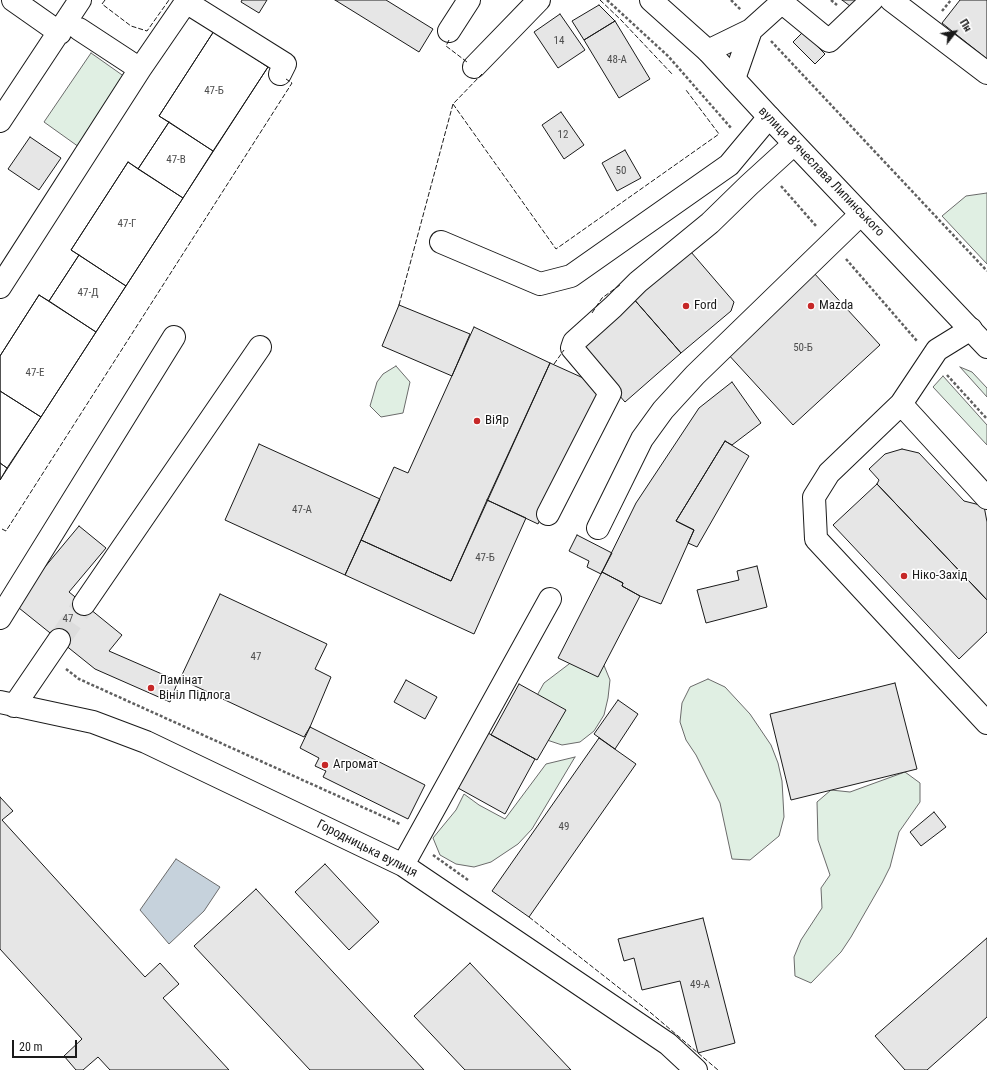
<!DOCTYPE html>
<html>
<head>
<meta charset="utf-8">
<style>
  body { margin:0 }
  #map { position:relative; width:987px; height:1070px; overflow:hidden; background:#fff; font-family:"Roboto Condensed",sans-serif }
  canvas { display:block }
  .north { position:absolute; left:935px; top:12px; width:40px; height:40px; -webkit-text-stroke:3px #fff; paint-order:stroke; rotate:59deg; font-size:11px; font-weight:700; line-height:16px; text-align:center; color:#1a1a1a }
  .north::after { content:''; display:block; margin:auto; width:14px; height:18px; background:#1a1a1a; clip-path:polygon(50% 0,100% 100%,50% 72%,0 100%) }
  .scale { position:absolute; left:12px; top:1040px; width:65px; height:18px; box-sizing:border-box; border:2px solid #1a1a1a; border-top:0; padding-left:5px; font-size:12px; line-height:14px; white-space:nowrap; color:#1a1a1a; -webkit-text-stroke:3px #fff; paint-order:stroke }
</style>
</head>
<body>
<div id="map">
<canvas width="987" height="1070"></canvas>
<div class="north">Пн</div>
<div class="scale">20 m</div>
</div>
<script>
const context = document.querySelector('canvas').getContext('2d');
context.lineJoin = 'round';
function fill(path, color) { context.fillStyle = color; context.fill(path, 'evenodd'); }
const toPath = rows => new Path2D(rows.map(r => 'M' + r).join(''));
function stroke(path, color, width, dash) { context.strokeStyle = color; context.lineWidth = width; context.lineCap = dash ? 'butt' : 'round'; context.setLineDash(dash || []); context.stroke(path); }
function label(font, color, halo, rows, align = 'center') {
  context.font = font + ' "Roboto Condensed",sans-serif'; context.lineWidth = 3; context.setLineDash([]); context.textBaseline = 'middle'; context.strokeStyle = halo; context.fillStyle = color; for (const [text, x, y, turn = 0] of rows) {
    context.save(); context.translate(x, y); context.rotate((+turn || 0) * Math.PI / 180); context.textAlign = isNaN(turn) ? turn : align; if (halo) context.strokeText(text, 0, 0); context.fillText(text, 0, 0); context.restore();
  }
}
const green = toPath([
  [91,53,125,77,79,147,44,122,91,53],
  [987,193,987,264,942,216,966,196,987,193],
  [396,366,410,382,403,413,381,417,370,406,377,382,383,374,396,366],
  [960,367,972,372,987,388,987,397,960,367],
  [943,376,987,425,987,445,933,387,943,376],
  [573,661,603,663,610,680,608,698,604,715,594,731,580,742,562,745,544,739,535,699,544,683,573,661],
  [708,679,725,687,750,714,771,745,778,763,782,781,784,817,779,836,750,860,732,859,720,803,696,755,686,740,680,722,682,703,690,687,708,679],
  [575,757,532,829,518,844,491,862,474,867,456,864,440,855,433,838,456,810,464,794,479,805,505,819,546,764,575,757],
  [905,772,920,783,920,802,899,832,890,867,882,883,851,937,841,952,811,983,795,976,794,957,801,940,822,908,821,888,830,875,818,840,817,802,831,790,850,792,905,772]
]);
const water = toPath([
  [176,859,220,887,204,911,169,944,140,910,176,859]
]);
const building = toPath([
  [242,0,267,0,259,13,241,2,242,0],
  [335,0,386,0,433,29,419,52,335,0],
  [842,0,861,0,854,9,842,0],
  [960,0,987,0,987,59,942,23,960,0],
  [599,5,615,21,584,40,572,21,599,5],
  [560,14,585,50,558,68,534,32,560,14],
  [615,21,650,79,619,98,584,40,615,21],
  [214,31,268,67,213,151,159,116,214,31],
  [214,31,268,67,0,480,0,356,39,295,49,301,79,255,71,250,128,162,138,169,169,122,159,116,214,31],
  [803,32,825,54,815,64,793,42,803,32],
  [561,112,584,145,564,159,542,125,561,112],
  [169,122,213,151,183,198,138,169,169,122],
  [30,137,61,158,39,190,8,169,30,137],
  [625,150,641,178,617,191,602,163,625,150],
  [128,162,183,198,126,286,71,250,128,162],
  [691,252,734,302,731,311,681,353,632,297,691,252],
  [79,255,126,286,96,332,49,301,79,255],
  [813,272,880,345,793,425,726,352,813,272],
  [39,295,96,332,41,417,0,391,0,356,39,295],
  [632,297,681,353,625,402,576,345,632,297],
  [399,305,470,334,452,376,382,346,399,305],
  [474,327,550,363,451,581,361,540,394,467,408,473,474,327],
  [550,363,601,386,538,524,487,500,550,363],
  [732,382,761,423,732,445,725,441,676,521,694,530,661,604,640,596,622,586,623,583,602,572,636,503,699,408,732,382],
  [0,391,41,417,7,468,0,463,0,391],
  [725,441,749,456,697,547,688,543,694,530,676,521,725,441],
  [259,444,380,499,345,575,225,520,259,444],
  [902,449,919,453,964,501,984,506,987,522,987,600,877,484,879,480,869,469,885,454,902,449],
  [0,463,7,468,0,480,0,463],
  [877,484,987,600,987,632,959,659,833,525,877,484],
  [487,500,526,518,474,634,345,575,361,540,451,581,487,500],
  [79,526,106,548,69,592,122,635,109,651,178,681,170,702,95,669,14,604,79,526],
  [577,535,612,553,601,574,587,567,589,561,569,551,577,535],
  [757,566,767,607,706,623,697,590,739,580,737,571,757,566],
  [602,572,623,583,622,586,640,596,598,677,558,658,602,572],
  [220,594,327,644,315,669,331,677,310,727,304,737,180,679,220,594],
  [406,680,437,697,425,719,394,702,406,680],
  [895,683,917,769,791,800,770,714,895,683],
  [519,684,566,710,537,760,491,735,519,684],
  [618,700,638,714,615,749,594,734,618,700],
  [310,727,425,785,408,819,323,777,326,771,315,766,319,758,300,748,310,727],
  [479,728,535,759,505,814,449,783,479,728],
  [599,738,636,764,529,917,492,891,599,738],
  [0,797,13,811,2,820,145,977,160,963,179,984,163,998,229,1070,110,1070,98,1057,83,1070,76,1070,64,1056,82,1039,0,949,0,797],
  [934,812,946,827,921,846,910,832,934,812],
  [325,864,379,922,349,950,295,892,325,864],
  [256,889,424,1070,310,1070,194,946,256,889],
  [703,918,735,1043,698,1053,680,981,642,990,634,958,624,961,618,939,703,918],
  [987,938,987,1017,927,1070,905,1070,875,1036,987,938],
  [470,963,571,1070,465,1070,414,1016,470,963]
]);
const minorTunnel = toPath([
  [59,640,84,604]
]);
const path = toPath([
  [607,0,668,56,732,129],
  [731,0,741,10],
  [831,0,837,5],
  [942,11,951,0],
  [771,41,987,271],
  [781,186,817,227],
  [846,259,917,341],
  [947,375,987,419],
  [66,669,79,679,400,824],
  [433,855,468,880]
]);
const minor = toPath([
  [13,0,60,33],
  [779,0,829,41,872,0],
  [891,0,987,73],
  [79,29,140,69,186,2,285,64,280,74],
  [449,31,469,0],
  [708,51,751,30,782,2],
  [474,67,539,0],
  [734,79,751,30],
  [0,121,80,0],
  [441,242,540,284,571,276,729,165,769,117],
  [0,287,140,69],
  [971,329,937,350,901,404,829,473,814,497,816,539,987,723],
  [901,404,987,498],
  [548,514,610,393,572,348,574,342,613,307,638,282,710,223,749,185,794,144],
  [598,528,642,439,663,410,695,375,861,214],
  [84,604,260,347],
  [0,618,174,337],
  [0,702,93,722,146,742,403,865,668,1044,696,1070],
  [14,706,59,640],
  [403,865,550,599]
]);
const major = toPath([
  [651,0,708,51,769,117,987,347]
]);
const fence = toPath([
  [105,0,102,4,131,26,147,31,169,0],
  [600,0,621,20,673,75],
  [449,40,446,46,467,62],
  [453,104,556,249,719,134,686,90],
  [399,305,453,104,482,74],
  [592,313,602,298,620,285],
  [554,364,564,350],
  [2,529,6,531,292,83,286,79],
  [529,917,651,1013,718,1070]
]);
const markers = [
  [686,306,4,"#c62828"],
  [811,306,4,"#c62828"],
  [477,421,4,"#c62828"],
  [904,576,4,"#c62828"],
  [151,688,4,"#c62828"],
  [325,765,4,"#c62828"]
];
const numberNames = [
  ["14",559,41],
  ["48-А",617,60],
  ["47-Б",214,91],
  ["12",563,135],
  ["47-В",176,160],
  ["50",621,171],
  ["47-Г",127,224],
  ["47-Д",88,293],
  ["50-Б",803,348],
  ["47-Е",35,373],
  ["47-А",302,510],
  ["47-Б",485,558],
  ["47",68,619],
  ["47",256,657],
  ["49",564,827],
  ["49-А",700,985]
];
const streetNames = [
  ["вулиця Вʼячеслава Липинського",821,172,46],
  ["Городницька вулиця",367,849,27]
];
const poiNames = [
  ["Ford",694,306],
  ["Mazda",819,306],
  ["ВіЯр",485,421],
  ["Ніко-Захід",912,576],
  ["Ламінат",159,681],
  ["Вініл Підлога",159,696],
  ["Агромат",333,765]
];
fill(green, '#e0efe3');
stroke(green, '#6a6a6a', 1);
fill(water, '#c6d2dc');
stroke(water, '#6a6a6a', 1);
fill(building, '#e6e6e6');
stroke(building, '#1a1a1a', 1);
stroke(minorTunnel, '#ddd', 22, [22, 11]);
stroke(minor, '#1a1a1a', 24);
stroke(major, '#1a1a1a', 24);
stroke(path, '#5f5f5f', 2.5, [3, 2]);
stroke(minor, '#fff', 22);
stroke(major, '#fff', 22);
stroke(fence, '#1a1a1a', 1, [5, 2]);
for (const [x, y, r, color] of markers) { const dot = new Path2D(); dot.arc(x, y, r, 0, 2 * Math.PI); context.fillStyle = color; context.fill(dot); stroke(dot, '#fff', 1.5); }
label('11px', '#4d4d4d', null, numberNames);
label('13px', '#1a1a1a', '#fff', streetNames);
label('13px', '#1a1a1a', '#fff', poiNames, 'left');
</script>
</body>
</html>
